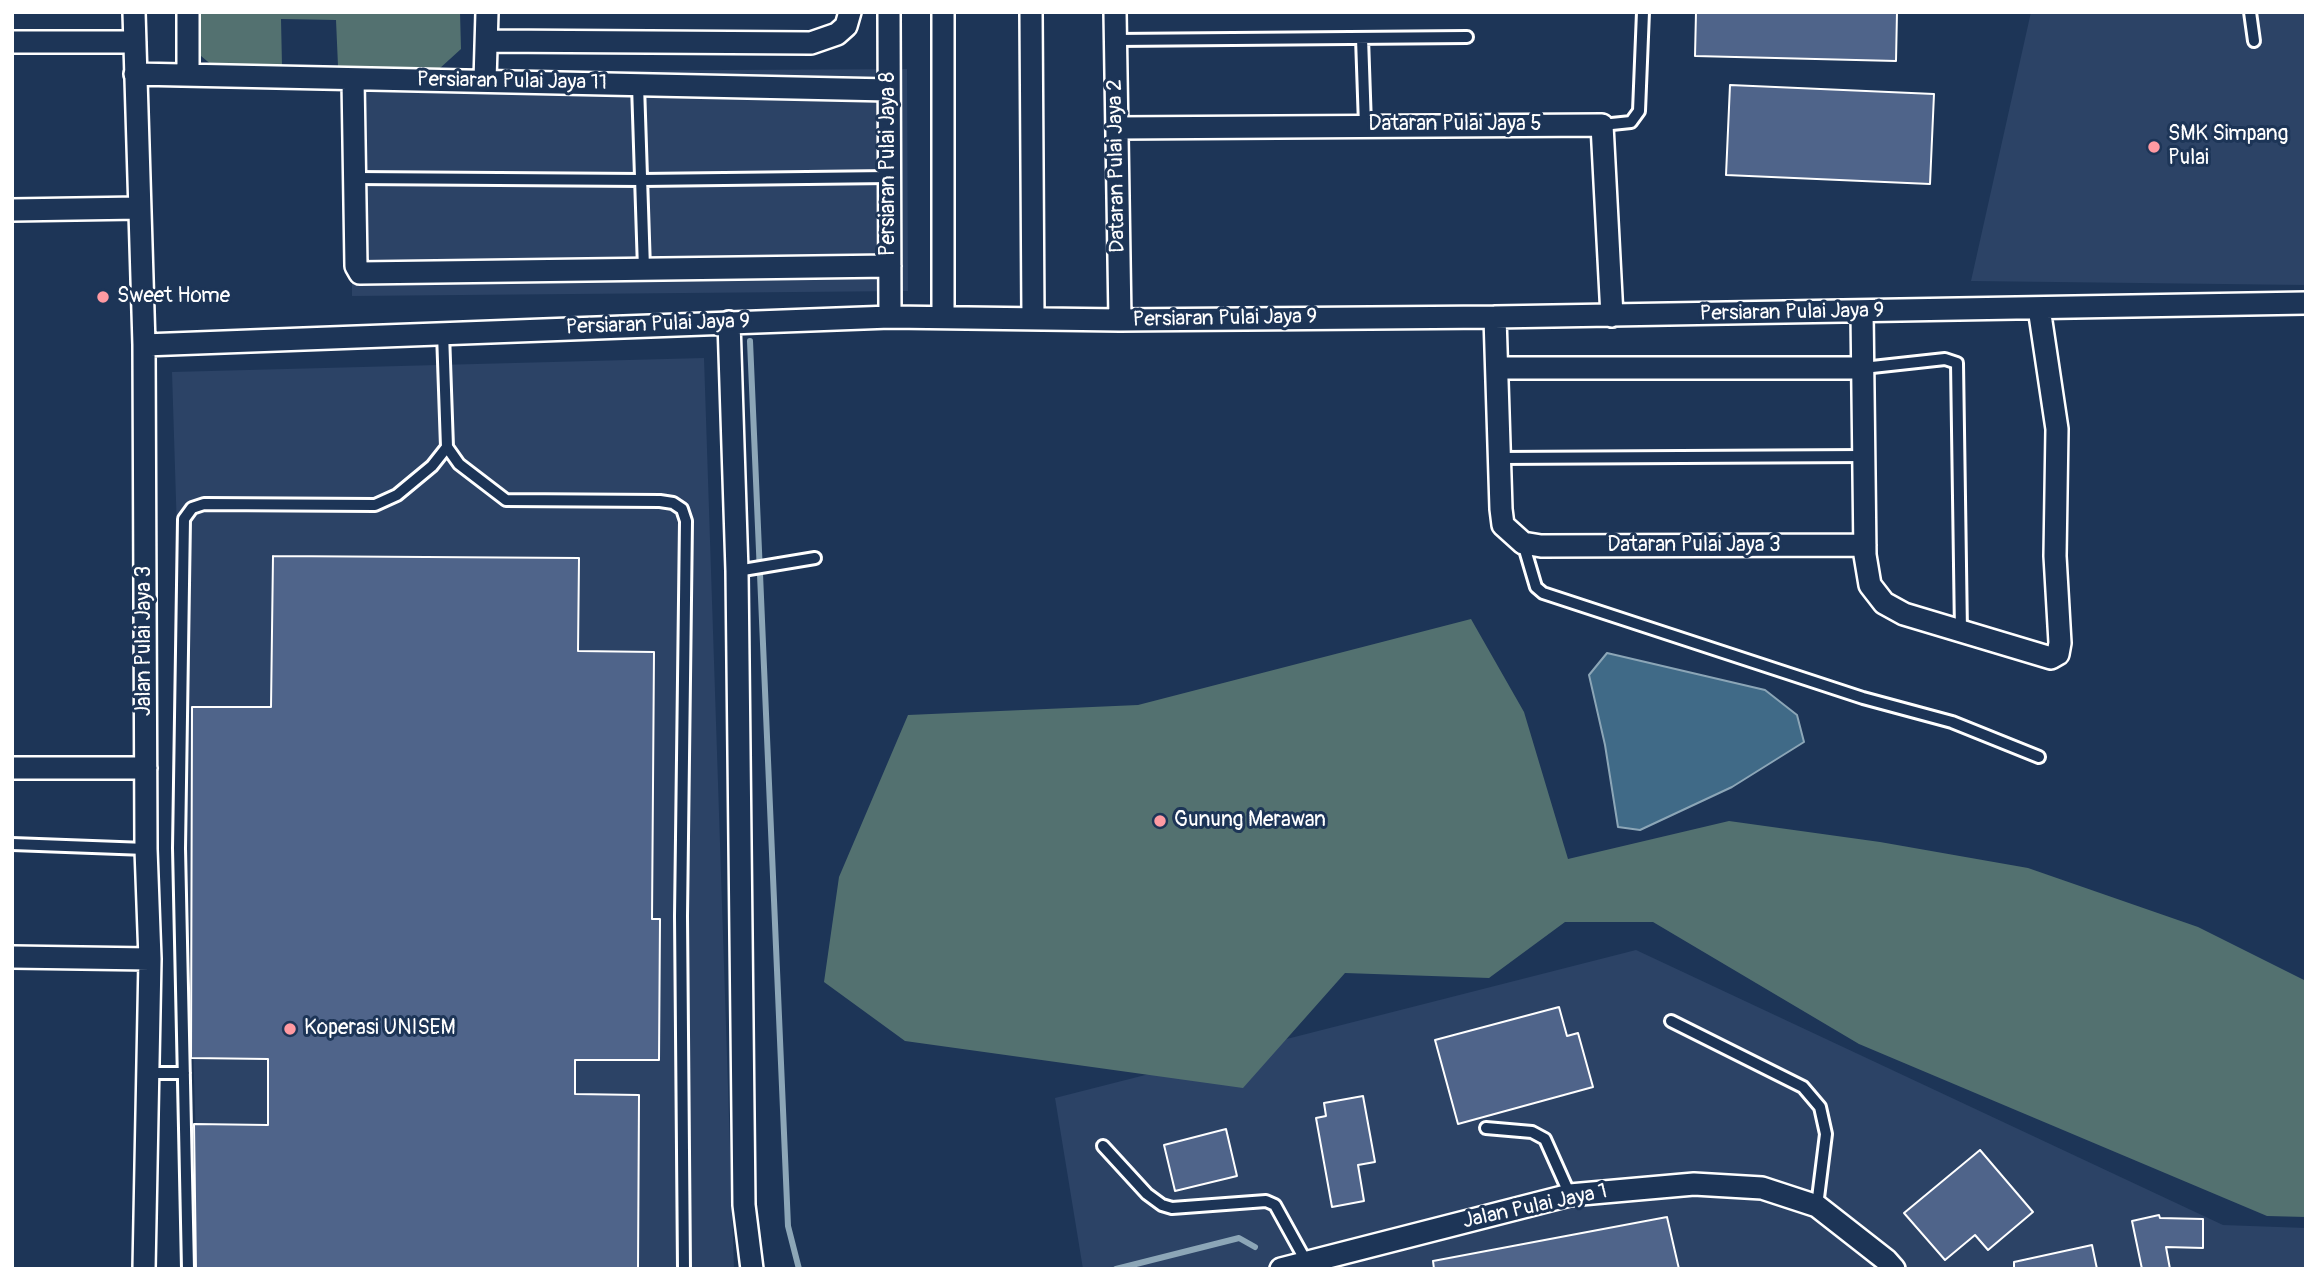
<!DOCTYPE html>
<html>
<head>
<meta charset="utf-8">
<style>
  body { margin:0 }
  #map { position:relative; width:2318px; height:1281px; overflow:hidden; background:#1d3557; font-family:Pangolin,sans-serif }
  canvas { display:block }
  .frame { position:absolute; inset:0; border:14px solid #fff; pointer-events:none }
</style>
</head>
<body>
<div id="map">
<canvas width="2318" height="1281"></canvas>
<div class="frame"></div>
</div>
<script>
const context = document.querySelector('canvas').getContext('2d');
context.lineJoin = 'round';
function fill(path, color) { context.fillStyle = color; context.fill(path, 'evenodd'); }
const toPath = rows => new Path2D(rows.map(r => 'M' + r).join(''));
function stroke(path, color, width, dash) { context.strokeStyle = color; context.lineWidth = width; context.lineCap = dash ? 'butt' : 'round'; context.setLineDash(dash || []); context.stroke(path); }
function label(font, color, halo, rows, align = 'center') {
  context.font = font + ' Pangolin,sans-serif'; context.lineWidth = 6; context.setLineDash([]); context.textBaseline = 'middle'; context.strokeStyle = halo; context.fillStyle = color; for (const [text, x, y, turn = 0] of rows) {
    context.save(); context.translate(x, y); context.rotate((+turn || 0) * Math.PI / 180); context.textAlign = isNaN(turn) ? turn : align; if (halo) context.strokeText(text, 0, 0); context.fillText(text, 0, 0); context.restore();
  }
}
const built = toPath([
  [2031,12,2306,12,2306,285,1971,281],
  [907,69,908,291,352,296,351,72],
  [704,358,734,1269,200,1269,172,372],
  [1636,950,2223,1225,2306,1228,2306,1269,1083,1269,1055,1098]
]);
const green = toPath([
  [201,12,460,12,461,49,439,69,338,66,336,20,281,19,282,66,213,66,201,56],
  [1471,619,1524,712,1568,859,1729,821,1880,842,2028,868,2198,927,2306,981,2306,1217,2267,1216,1859,1044,1653,922,1565,922,1489,978,1345,973,1243,1088,905,1041,824,982,839,877,908,715,1138,705]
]);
const water = toPath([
  [1607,653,1765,690,1797,715,1804,742,1732,787,1640,830,1618,827,1605,745,1589,675,1607,653]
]);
const stream = toPath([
  [750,341,788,1226,799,1269],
  [1116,1269,1239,1238,1255,1247]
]);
const building = toPath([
  [1696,12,1897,12,1896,61,1695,56,1696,12],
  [1730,85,1934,94,1930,184,1726,175,1730,85],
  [273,556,579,558,578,651,654,652,652,919,660,919,659,1060,575,1060,575,1094,639,1095,638,1269,196,1269,194,1124,268,1125,268,1059,191,1058,192,707,271,707,273,556],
  [1559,1007,1567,1036,1578,1033,1593,1087,1458,1124,1435,1040,1559,1007],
  [1363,1096,1375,1162,1358,1165,1364,1201,1332,1207,1316,1118,1326,1116,1324,1103,1363,1096],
  [1226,1129,1237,1176,1175,1191,1164,1145,1226,1129],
  [1980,1150,2033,1212,1988,1250,1975,1235,1945,1260,1904,1213,1980,1150],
  [2159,1215,2160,1218,2203,1219,2203,1248,2166,1247,2170,1269,2142,1269,2132,1221,2159,1215],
  [1667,1217,1679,1269,1434,1269,1433,1261,1667,1217],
  [2092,1245,2097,1269,2014,1269,2014,1262,2092,1245]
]);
const service = toPath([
  [2250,12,2254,41],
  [1362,38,1365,125],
  [1116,40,1467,37],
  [638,85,644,269],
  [1602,125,1631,122,1639,111,1643,12],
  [355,178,642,180,889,177],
  [1863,368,1945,359,1957,363,1961,632],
  [447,447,459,464,506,500,660,501,673,503,682,509,686,521,681,916,684,1269],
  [1499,458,1864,456],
  [1523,543,1536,587,1543,593,1863,698,1952,722,2039,757],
  [737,571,815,558],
  [12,844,146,849],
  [1671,1021,1803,1087,1820,1107,1826,1134,1817,1206],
  [147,1073,184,1073],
  [1486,1128,1532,1132,1545,1139,1570,1195],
  [1103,1146,1147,1194,1162,1205,1172,1208,1266,1201,1275,1205,1307,1263],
  [188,1269,179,848,184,519,192,508,204,504,375,505,397,495,432,466,447,447,443,333]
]);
const minor = toPath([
  [134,12,144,345,146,849,150,959,144,1269],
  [188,12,188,75],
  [889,12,890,317],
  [1031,12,1033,318],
  [1115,12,1120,320],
  [488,41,811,43,837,34,846,26,850,12],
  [12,42,135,42],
  [135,74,889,90],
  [353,79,356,266,360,273,890,266],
  [485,81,487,12],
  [1117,128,1602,125,1612,316],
  [12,210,139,208],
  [1862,311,1865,555,1870,585,1884,603,1904,614,2051,658,2058,654,2060,643,2055,556,2057,429,2039,308],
  [943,316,943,12],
  [1495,317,1501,509,1503,525,1523,543,1541,546,1865,545],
  [729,322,737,571,744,1205,752,1269],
  [144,345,890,317,1120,320,1495,317,2306,303],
  [1497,368,1863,368],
  [12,768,146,768],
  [12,957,150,959],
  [1281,1269,1570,1195,1694,1184,1762,1188,1817,1206,1886,1260,1894,1269]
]);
const markers = [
  [2154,147,7,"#ff9aa2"],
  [103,297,7,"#ff9aa2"],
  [1160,821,7,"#ff9aa2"],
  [290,1029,7,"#ff9aa2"]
];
const streetNames = [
  ["Persiaran Pulai Jaya 11",512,82,1],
  ["Dataran Pulai Jaya 5",1455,125],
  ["Persiaran Pulai Jaya 8",889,164,-90],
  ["Dataran Pulai Jaya 2",1117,166,-91],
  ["Persiaran Pulai Jaya 9",1792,313,-1],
  ["Persiaran Pulai Jaya 9",1225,319,-1],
  ["Persiaran Pulai Jaya 9",658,325,-2],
  ["Dataran Pulai Jaya 3",1694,546],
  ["Jalan Pulai Jaya 3",145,641,-90],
  ["Jalan Pulai Jaya 1",1535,1207,-12]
];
const poiNames = [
  ["SMK Simpang",2168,135],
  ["Pulai",2168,159],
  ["Sweet Home",117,297],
  ["Gunung Merawan",1174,821],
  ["Koperasi UNISEM",304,1029]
];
fill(built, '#2c4366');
fill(green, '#537170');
fill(water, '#406a87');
stroke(water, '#8ca6b7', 2);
stroke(stream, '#8ca6b7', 6);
fill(building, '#4f648a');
stroke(building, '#fff', 2);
stroke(service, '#fff', 16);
stroke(minor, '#fff', 26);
stroke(service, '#1d3557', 10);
stroke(minor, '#1d3557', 21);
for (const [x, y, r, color] of markers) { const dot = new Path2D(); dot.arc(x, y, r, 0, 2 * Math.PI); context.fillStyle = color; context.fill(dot); stroke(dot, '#1d3557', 2.5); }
label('21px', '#fff', '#1d3557', streetNames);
label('21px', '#fff', '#1d3557', poiNames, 'left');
</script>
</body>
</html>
